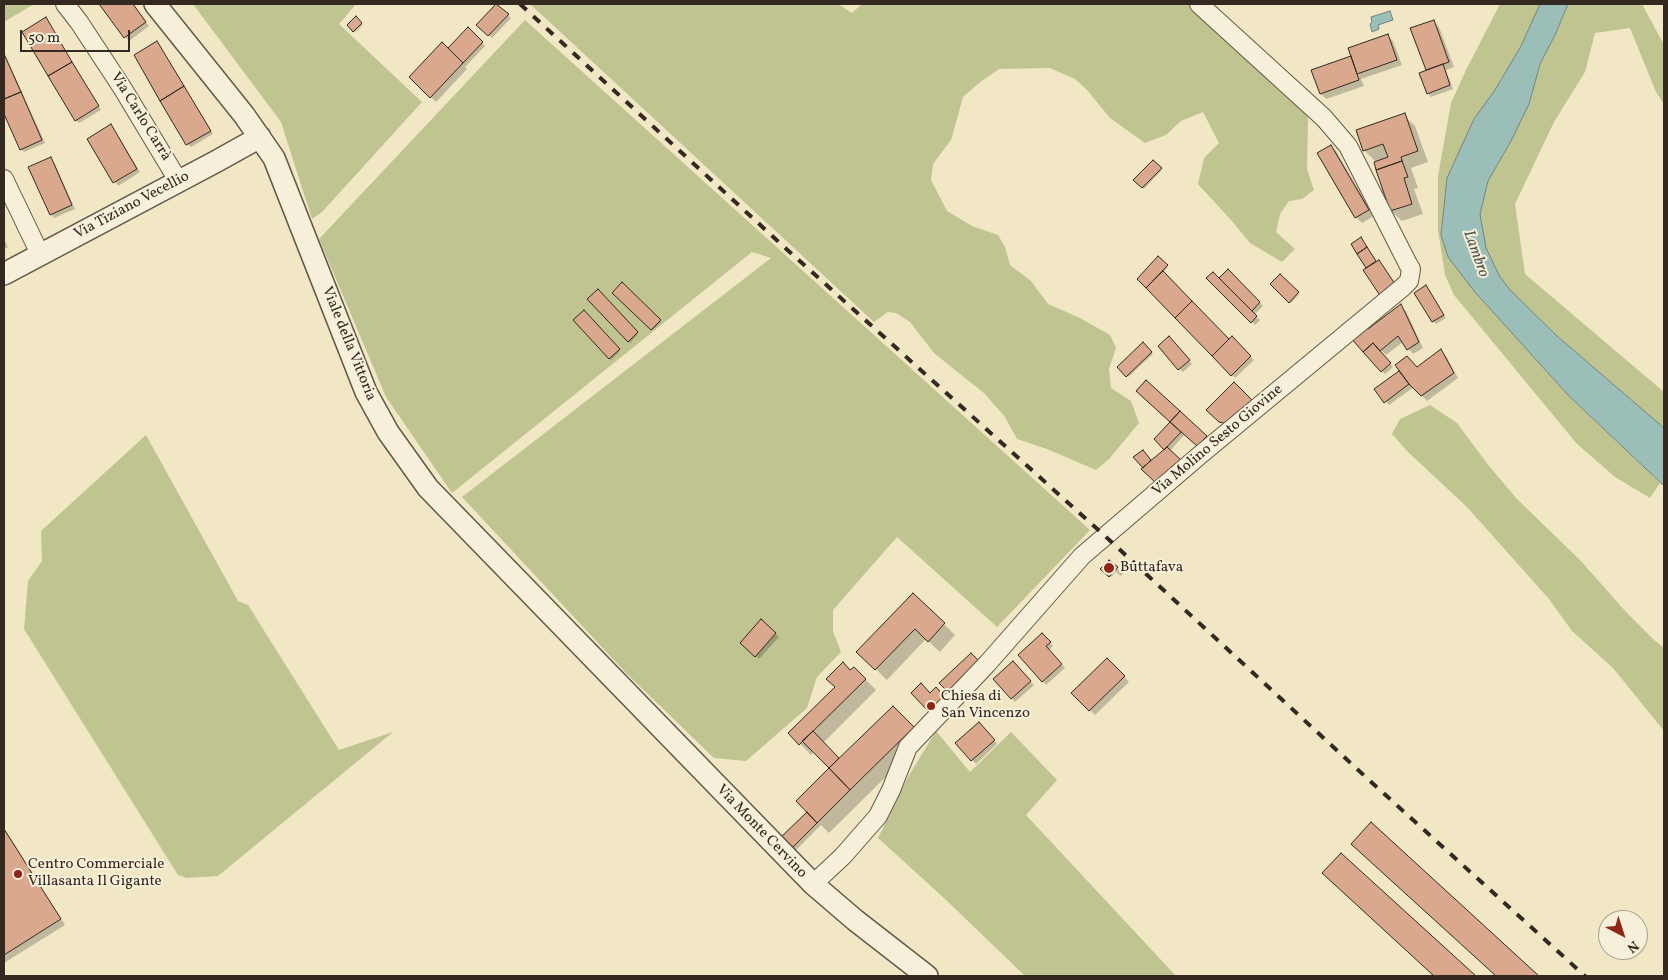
<!DOCTYPE html>
<html>
<head>
<meta charset="utf-8">
<style>
  body { margin:0 }
  #map { position:relative; width:1668px; height:980px; overflow:hidden; background:#f1e7c5; font-family:Vollkorn,serif }
  canvas { display:block }
  .frame { position:absolute; inset:0; border:5px solid #332921; pointer-events:none }
  .north { position:absolute; left:1598px; top:910px; width:50px; height:50px; box-sizing:border-box; background:#f6efd9; border:1px solid #a8a08f; border-radius:50%; rotate:140deg; font-size:14px; font-weight:700; line-height:20px; text-align:center; color:#332921 }
  .north::after { content:''; display:block; margin:auto; width:18px; height:22px; background:#8f2418; clip-path:polygon(50% 0,100% 100%,50% 72%,0 100%) }
  .scale { position:absolute; left:20px; top:30px; width:110px; height:22px; box-sizing:border-box; border:2px solid #332921; border-top:0; padding-left:6px; font-size:15px; line-height:18px; white-space:nowrap; color:#332921; -webkit-text-stroke:4px #f6efd9; paint-order:stroke }
</style>
</head>
<body>
<div id="map">
<canvas width="1668" height="980"></canvas>
<div class="frame"></div>
<div class="north">N</div>
<div class="scale">50 m</div>
</div>
<script>
const context = document.querySelector('canvas').getContext('2d');
context.lineJoin = 'round';
function fill(path, color) { context.fillStyle = color; context.fill(path, 'evenodd'); }
const toPath = rows => new Path2D(rows.map(r => 'M' + r).join(''));
function stroke(path, color, width, dash) { context.strokeStyle = color; context.lineWidth = width; context.lineCap = dash ? 'butt' : 'round'; context.setLineDash(dash || []); context.stroke(path); }
function label(font, color, halo, rows, align = 'center') {
  context.font = font + ' Vollkorn,serif'; context.lineWidth = 4; context.setLineDash([]); context.textBaseline = 'middle'; context.strokeStyle = halo; context.fillStyle = color; for (const [text, x, y, turn = 0] of rows) {
    context.save(); context.translate(x, y); context.rotate((+turn || 0) * Math.PI / 180); context.textAlign = isNaN(turn) ? turn : align; if (halo) context.strokeText(text, 0, 0); context.fillText(text, 0, 0); context.restore();
  }
}
const green = toPath([
  [4,4,34,4,4,22],
  [193,4,356,4,339,24,422,102,322,212,312,219,281,122],
  [530,4,838,4,852,13,862,4,1190,4,1261,67,1308,117,1307,169,1314,190,1302,199,1289,201,1280,214,1276,232,1295,249,1282,262,1250,243,1231,220,1198,184,1204,158,1219,143,1203,112,1181,121,1166,135,1145,143,1110,118,1087,90,1075,79,1050,68,999,69,979,83,963,97,951,140,933,164,931,180,947,211,972,226,998,235,1005,247,1010,265,1031,281,1048,304,1080,318,1110,335,1116,348,1109,369,1111,388,1131,401,1139,423,1109,459,1096,470,1047,449,1017,439,1005,417,985,394,934,353,910,322,896,313,888,312,874,322],
  [1500,4,1540,4,1521,46,1495,90,1474,119,1447,178,1441,235,1448,257,1474,291,1568,395,1660,483,1650,498,1615,477,1577,444,1454,295,1445,275,1438,230,1438,176,1451,103,1466,70],
  [1568,4,1642,4,1664,45,1664,104,1656,92,1630,28,1595,33,1585,72,1554,122,1515,204,1525,274,1664,392,1664,428,1557,336,1511,291,1500,277,1486,248,1480,214,1488,181,1511,141,1529,104,1540,64,1555,35],
  [525,20,1090,530,997,627,897,537,833,610,833,631,841,652,817,677,807,708,746,761,714,758,627,674,462,497,771,258,752,252,452,493,386,397,319,239],
  [1430,405,1457,423,1489,466,1517,499,1580,560,1627,613,1653,639,1664,648,1664,731,1613,668,1572,631,1549,599,1467,507,1408,452,1392,434,1400,419],
  [146,435,238,601,248,605,339,750,393,732,218,876,187,878,178,875,24,629,28,581,42,561,41,531],
  [936,731,970,772,1011,732,1057,780,1026,815,1176,976,1025,976,944,898,878,838,908,777]
]);
const water = toPath([
  [1540,4,1568,4,1555,35,1540,64,1529,104,1511,141,1488,181,1480,214,1486,248,1500,277,1511,291,1557,336,1664,428,1664,486,1568,395,1474,291,1448,257,1441,235,1447,178,1474,119,1495,90,1521,46,1540,4],
  [1390,11,1393,20,1378,25,1379,29,1372,32,1370,24,1372,22,1371,17,1390,11]
]);
const shadow = toPath([
  [101,4,132,4,149,26,129,41],
  [497,5,511,18,492,38,478,25],
  [356,18,363,25,355,32,348,25],
  [46,19,101,110,79,123,76,120],
  [1433,21,1439,27,1454,67,1446,70,1453,89,1431,97,1428,93,1427,71,1412,29],
  [468,29,485,46,465,67,467,69,436,102,410,77,448,50],
  [1388,36,1393,41,1402,65,1361,79,1364,86,1326,99,1321,94,1352,56],
  [157,43,213,134,191,147,187,144],
  [4,52,45,143,24,152,21,149,4,111],
  [1404,115,1415,126,1428,162,1411,168,1418,188,1414,189,1423,214,1402,221,1391,211,1376,162,1364,150],
  [114,129,140,172,118,186,88,139],
  [1331,146,1336,151,1374,216,1362,223,1356,217,1319,153],
  [50,159,54,162,75,209,54,218,51,214],
  [1153,161,1162,170,1144,189,1135,180],
  [4,239,8,247,4,249],
  [1158,258,1168,267,1163,273,1229,340,1232,338,1254,360,1235,378,1138,279],
  [1228,271,1263,306,1254,315,1260,320,1255,325,1208,278,1219,280],
  [1280,275,1299,294,1291,303,1271,284],
  [622,284,661,322,653,330,614,293],
  [1426,287,1446,318,1436,324,1433,321],
  [597,291,638,334,630,343,589,299],
  [1400,306,1406,311,1423,348,1413,354,1403,342,1386,355,1381,350,1379,352,1393,367,1385,374,1364,351,1368,330],
  [584,311,620,351,611,360,575,320],
  [1173,341,1192,364,1183,372,1179,369],
  [1143,344,1153,354,1128,377,1118,367],
  [1441,351,1446,356,1458,378,1427,401,1414,387,1389,405,1376,389,1401,371,1417,369],
  [1146,382,1209,440,1201,449,1185,434,1170,451,1143,470,1146,455,1152,462,1166,450,1156,439,1171,422],
  [1109,561,1123,573,1121,576,1116,572,1111,577,1102,569],
  [913,594,955,635,940,652,926,639,887,680,858,652],
  [761,621,779,637,759,659,742,643],
  [1042,634,1053,646,1049,650,1065,668,1046,685,1020,655],
  [1107,659,1129,682,1095,715,1073,693],
  [1013,663,1034,685,1015,702,994,679],
  [854,668,876,690,823,743,839,760,893,708,924,739,829,833,821,825,793,853,780,840,812,819,831,768,814,751,811,755,790,733],
  [979,724,997,744,976,764,957,743],
  [4,828,65,925,4,963]
]);
const building = toPath([
  [99,4,133,4,146,22,124,38,99,4],
  [496,4,509,14,488,36,476,25,496,4],
  [356,16,362,23,353,32,347,25,356,16],
  [46,17,72,62,48,76,22,32,46,17],
  [1434,20,1449,62,1426,70,1410,28,1434,20],
  [468,27,483,42,463,63,448,48,468,27],
  [1388,34,1397,60,1357,74,1348,48,1388,34],
  [157,41,184,86,160,101,134,55,157,41],
  [442,42,463,63,430,98,409,77,442,42],
  [4,54,21,92,4,99,4,54],
  [1351,56,1359,80,1320,94,1311,70,1351,56],
  [72,62,99,106,75,121,48,76,72,62],
  [1443,64,1450,85,1427,94,1419,73,1443,64],
  [184,86,211,131,186,145,160,101,184,86],
  [21,92,42,140,20,150,4,114,4,99,21,92],
  [1405,113,1418,151,1401,157,1402,161,1376,170,1374,162,1388,157,1383,144,1363,151,1356,130,1405,113],
  [111,124,137,169,113,183,87,139,111,124],
  [1331,145,1369,210,1355,218,1317,153,1331,145],
  [51,157,72,205,50,215,28,167,51,157],
  [1153,160,1162,168,1142,188,1133,180,1153,160],
  [1402,161,1408,177,1404,178,1412,204,1390,211,1376,170,1402,161],
  [1361,237,1367,247,1357,254,1351,244,1361,237],
  [1367,247,1376,261,1366,268,1357,254,1367,247],
  [1158,256,1168,265,1146,288,1137,279,1158,256],
  [1379,260,1397,287,1381,297,1363,270,1379,260],
  [1228,269,1260,302,1252,311,1219,278,1228,269],
  [1163,271,1192,301,1175,318,1146,288,1163,271],
  [1213,272,1257,316,1251,323,1206,278,1213,272],
  [1280,274,1299,292,1289,303,1270,284,1280,274],
  [622,282,661,320,651,330,612,293,622,282],
  [1426,285,1444,315,1432,322,1414,293,1426,285],
  [598,289,638,332,628,342,587,299,598,289],
  [1192,301,1229,339,1212,356,1175,318,1192,301],
  [1401,304,1419,342,1407,350,1398,336,1380,351,1373,343,1363,352,1351,338,1366,326,1368,329,1401,304],
  [584,310,620,349,609,359,573,320,584,310],
  [1169,336,1190,360,1178,370,1158,346,1169,336],
  [1232,336,1251,356,1231,376,1212,356,1232,336],
  [1143,342,1152,352,1126,377,1117,367,1143,342],
  [1373,343,1391,363,1381,372,1363,352,1373,343],
  [1441,349,1454,373,1421,396,1409,384,1395,365,1407,356,1417,367,1441,349],
  [1399,371,1409,384,1384,403,1374,389,1399,371],
  [1146,380,1180,411,1170,422,1136,391,1146,380],
  [1234,382,1252,400,1228,424,1219,422,1206,410,1234,382],
  [1180,411,1207,436,1197,446,1170,422,1180,411],
  [1170,422,1181,432,1164,450,1154,439,1170,422],
  [1167,447,1181,460,1156,483,1141,469,1167,447],
  [1143,450,1151,460,1143,468,1133,457,1143,450],
  [1109,560,1118,567,1109,577,1100,569,1109,560],
  [913,593,945,623,928,642,915,629,875,670,856,652,913,593],
  [761,619,776,633,755,657,740,643,761,619],
  [1042,633,1051,642,1046,646,1062,664,1042,682,1018,655,1042,633],
  [971,653,982,664,950,694,939,683,971,653],
  [1107,658,1125,676,1089,711,1071,693,1107,658],
  [1013,661,1031,681,1011,699,993,679,1013,661],
  [843,662,850,670,854,667,866,679,799,745,788,733,835,687,826,679,843,662],
  [921,683,930,693,936,687,946,698,930,713,911,693,921,683],
  [893,706,914,727,850,790,829,768,893,706],
  [979,722,995,740,971,761,955,743,979,722],
  [813,731,839,758,829,768,802,741,813,731],
  [829,768,850,790,817,823,796,801,829,768],
  [807,812,817,823,789,851,778,840,807,812],
  [1371,822,1539,976,1496,976,1351,844,1371,822],
  [4,829,61,919,4,955,4,829],
  [1341,853,1476,976,1434,976,1322,873,1341,853]
]);
const minor = toPath([
  [65,4,79,22,123,89,179,182],
  [4,179,40,254],
  [813,884,843,856,878,816,891,790,908,747,987,664,1082,556,1200,455,1403,287,1409,281,1411,269,1408,264,1348,146,1324,118,1199,4]
]);
const tertiary = toPath([
  [155,4,244,115,274,158,366,392,388,432,428,488,813,884,855,920,927,976],
  [4,274,217,161,260,137]
]);
const rail = toPath([
  [520,4,782,245,1105,536,1369,780,1585,976]
]);
const markers = [
  [1109,568,6,"#8f2418"],
  [931,706,5,"#8f2418"],
  [18,874,5,"#8f2418"]
];
const streetNames = [
  ["Via Carlo Carrà",140,117,58],
  ["Via Tiziano Vecellio",132,206,-28],
  ["Viale della Vittoria",348,344,68],
  ["Via Molino Sesto Giovine",1218,441,-40],
  ["Via Monte Cervino",761,832,46]
];
const poiNames = [
  ["Buttafava",1120,568],
  ["Chiesa di",941,697],
  ["San Vincenzo",941,714],
  ["Centro Commerciale",28,865],
  ["Villasanta Il Gigante",28,882]
];
const waterNames = [
  ["Lambro",1475,254,70]
];
fill(green, '#bfc491');
fill(water, '#9bbfb8');
stroke(water, '#71837c', 1);
fill(shadow, '#0003');
fill(building, '#d9a88d');
stroke(building, '#332921', 1);
stroke(minor, '#62584a', 20);
stroke(tertiary, '#62584a', 24);
stroke(minor, '#f6efd9', 18);
stroke(tertiary, '#f6efd9', 21);
stroke(rail, '#332921', 4, [9, 9]);
for (const [x, y, r, color] of markers) { const dot = new Path2D(); dot.arc(x, y, r, 0, 2 * Math.PI); context.fillStyle = color; context.fill(dot); stroke(dot, '#f6efd9', 2); }
label('15px', '#332921', '#f6efd9', streetNames);
label('15px', '#332921', '#f6efd9', poiNames, 'left');
label('italic 16px', '#52564e', '#f6efd9', waterNames);
</script>
</body>
</html>
